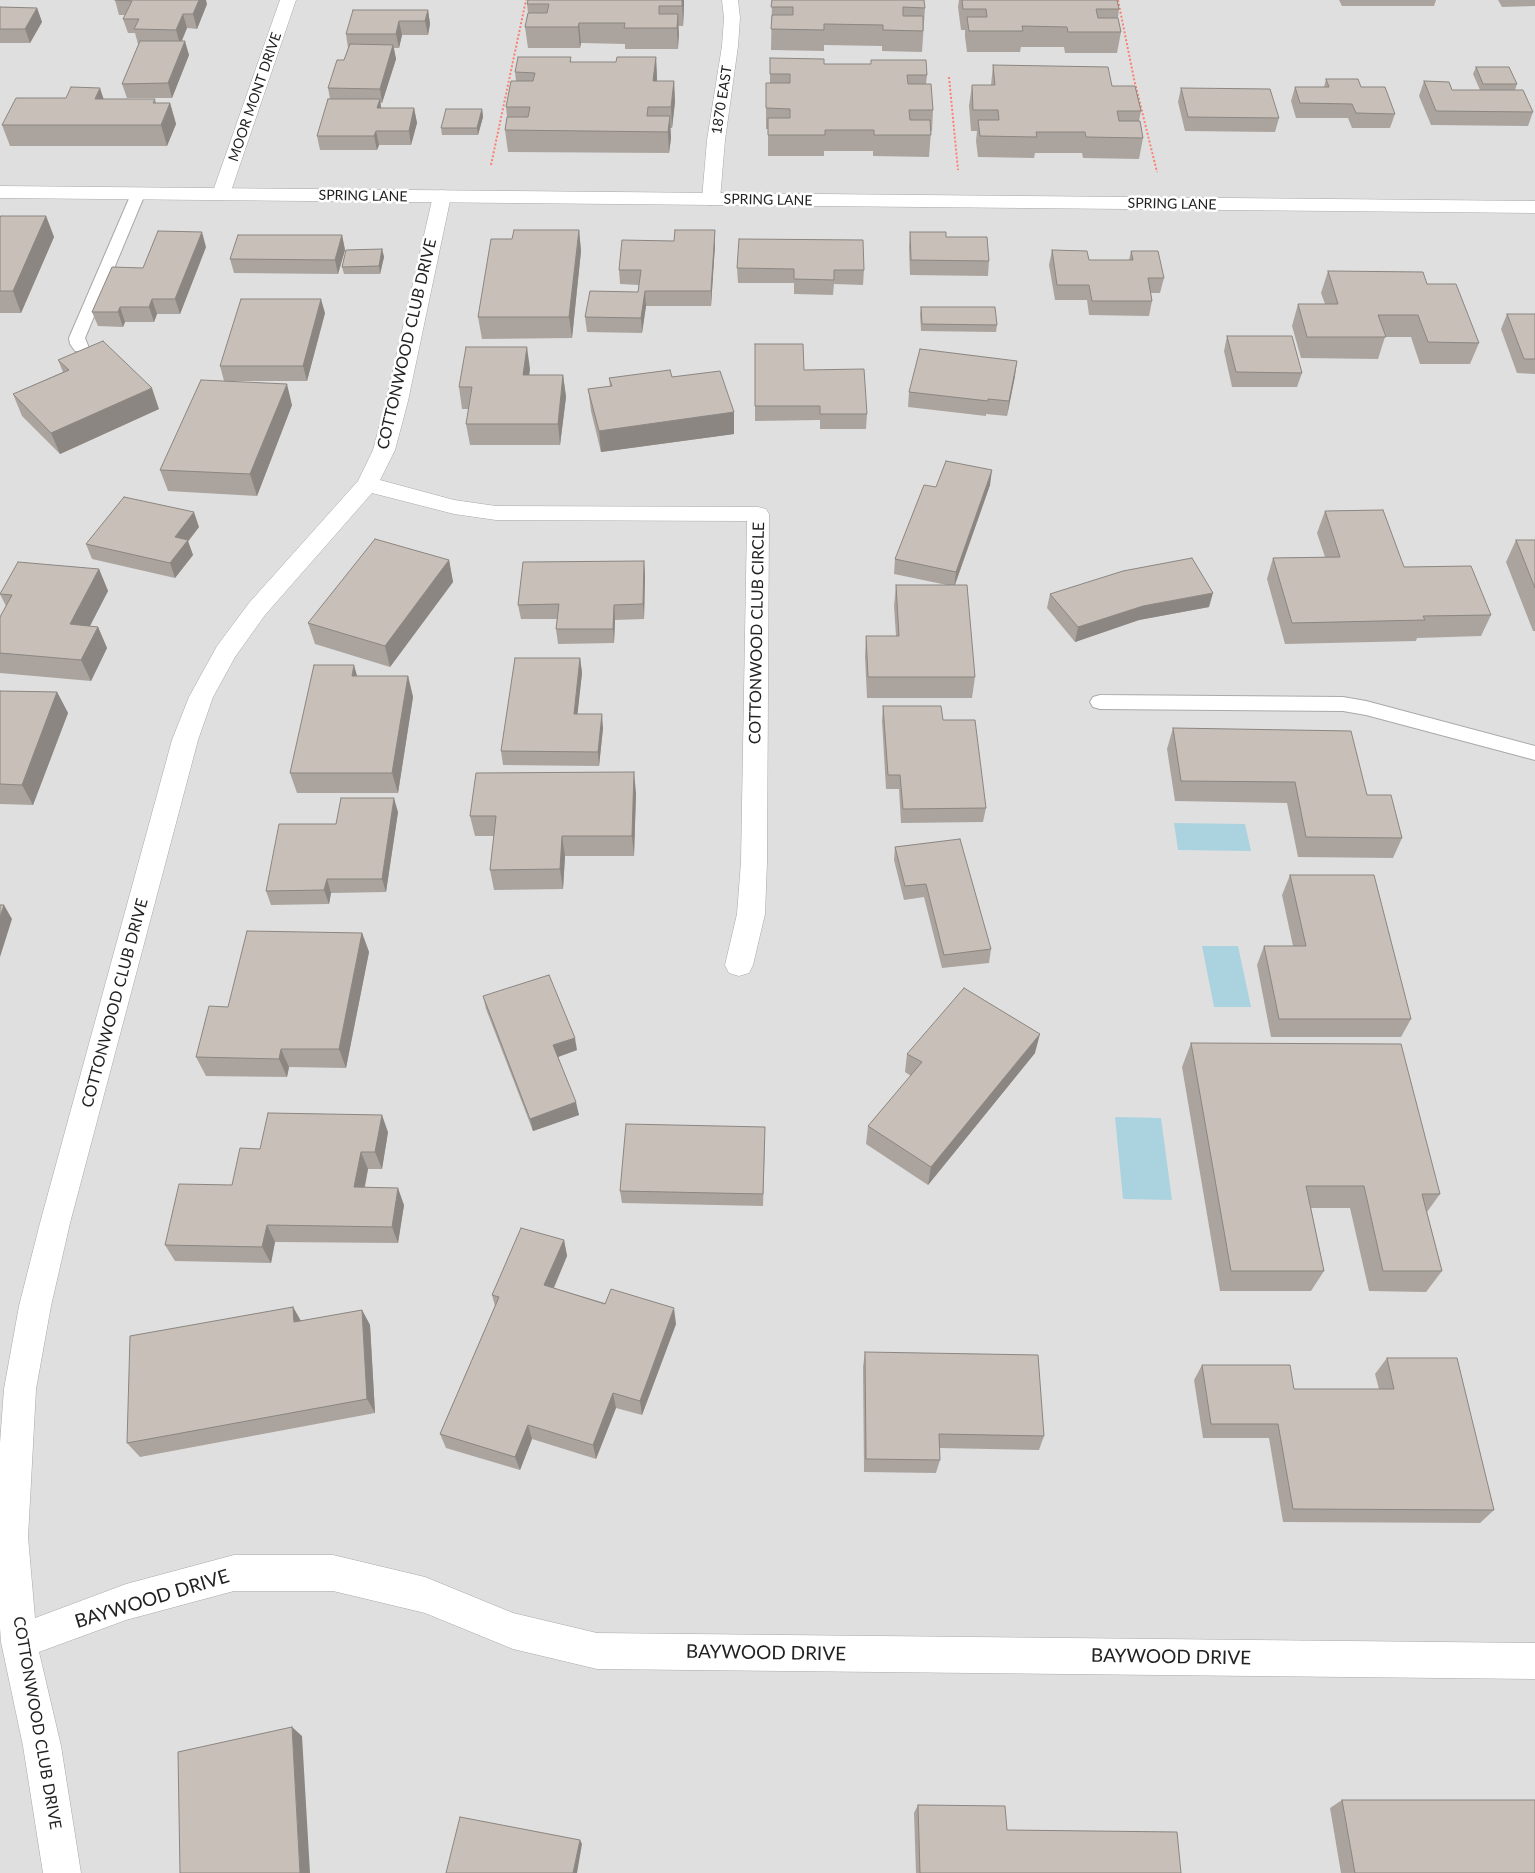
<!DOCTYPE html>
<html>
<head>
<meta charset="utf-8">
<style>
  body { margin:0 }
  canvas { display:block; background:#f2efe9 }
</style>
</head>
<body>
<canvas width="1535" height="1873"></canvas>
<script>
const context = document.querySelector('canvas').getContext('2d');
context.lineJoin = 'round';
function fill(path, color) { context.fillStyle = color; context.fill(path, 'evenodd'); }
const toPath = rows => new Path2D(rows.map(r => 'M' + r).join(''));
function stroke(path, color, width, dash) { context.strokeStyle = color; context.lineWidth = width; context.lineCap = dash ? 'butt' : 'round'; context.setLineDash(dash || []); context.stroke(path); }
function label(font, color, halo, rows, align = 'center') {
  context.font = font + ' Lato,sans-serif'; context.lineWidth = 5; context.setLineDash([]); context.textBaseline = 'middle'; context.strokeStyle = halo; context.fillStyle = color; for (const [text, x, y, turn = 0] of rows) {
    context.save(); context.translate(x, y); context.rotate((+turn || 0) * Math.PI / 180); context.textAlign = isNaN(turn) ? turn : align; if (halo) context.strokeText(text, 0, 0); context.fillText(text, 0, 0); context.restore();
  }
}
const residential = toPath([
  [0,0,1535,0,1535,1873,0,1873]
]);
const water = toPath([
  [1174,823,1245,824,1251,851,1178,850],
  [1202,946,1238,946,1251,1007,1214,1007],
  [1115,1117,1161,1118,1172,1200,1123,1199]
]);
const path = toPath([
  [1118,0,1134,79,1157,172],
  [949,77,958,170],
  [491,165,526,0]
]);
const service = toPath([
  [138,190,143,191,145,194,85,338,89,348,87,351,75,351,70,344,69,338,131,194,133,191,138,190],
  [1100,695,1343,697,1366,701,1535,746,1535,760,1366,715,1343,711,1100,709,1093,707,1090,702,1093,697,1100,695]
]);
const minor = toPath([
  [280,0,296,0,230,194,228,198,221,200,214,198,212,194,280,0],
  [722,0,738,0,740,18,738,46,725,140,720,199,718,203,711,205,704,203,702,199,707,140,722,46,724,18,722,0],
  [442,190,449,192,451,196,408,401,395,450,380,480,454,500,496,506,758,507,766,509,769,514,767,862,765,914,753,965,749,973,739,976,729,973,725,965,737,914,741,862,747,521,496,520,454,514,372,493,265,615,235,657,213,697,198,740,70,1223,51,1306,36,1389,28,1537,35,1618,126,1584,234,1555,333,1555,425,1577,513,1613,597,1633,1535,1643,1535,1679,597,1669,513,1649,425,1613,333,1591,234,1591,126,1620,39,1652,61,1746,81,1873,43,1873,23,1746,1,1642,0,1627,0,1443,4,1389,19,1306,40,1223,172,740,189,697,217,646,249,603,358,481,373,450,386,401,433,196,435,192,442,190]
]);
const tertiary = toPath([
  [0,186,1535,201,1535,213,0,198,0,186]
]);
const wall = toPath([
  [115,0,207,4,197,29,187,28,182,41,189,55,172,98,127,98,122,84,139,44,138,44,135,33,128,33,123,19,125,15,119,15],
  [772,0,925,8,922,52,882,51,882,46,824,45,824,51,771,50],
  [959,0,1117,0,1119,9,1118,18,1121,32,1117,53,1065,53,1064,47,1021,47,1020,52,967,52,965,37,965,30,961,30,958,7],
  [1339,0,1436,0,1434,6,1342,6],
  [1498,0,1535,0,1535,6,1502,7],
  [527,4,684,5,683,26,678,26,678,49,625,49,625,44,581,43,580,48,528,48,525,27,528,13],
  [0,7,37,8,42,22,30,43,0,43],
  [428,10,430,24,428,35,402,35,399,48,394,48,396,59,382,103,380,103,381,108,414,108,417,123,411,145,379,145,377,150,320,150,317,136,330,99,328,88,344,60,348,48,346,34],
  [571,57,571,62,616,62,656,57,657,81,674,81,675,102,672,128,670,128,671,138,669,153,508,152,505,130,507,117,506,107,516,81,515,72],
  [770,58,927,75,926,84,933,110,932,131,931,131,929,157,873,156,873,151,824,151,824,156,768,156,768,129,766,129,766,108,770,83],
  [993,65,1112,86,1141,111,1139,121,1143,138,1139,159,1083,158,1082,153,1035,153,1034,158,978,157,976,141,977,131,971,131,969,106,972,85,991,85],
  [1476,67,1517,84,1515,90,1533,112,1528,126,1431,125,1419,96,1424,81,1452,90,1480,90,1473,74],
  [1326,79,1361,87,1395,114,1390,128,1352,128,1348,118,1296,118,1291,101,1295,87,1324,87],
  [1181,88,1279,118,1275,132,1185,131,1178,102],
  [104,99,155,99,156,103,170,103,176,124,167,146,10,146,2,125],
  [482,109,483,117,478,135,442,135,441,128],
  [46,216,54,237,21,313,0,313,0,218],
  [579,230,581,251,572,338,482,339,478,317,512,239],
  [910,232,946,237,989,261,988,276,910,275,909,247],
  [342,235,345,250,338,274,234,273,230,259],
  [715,245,711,306,646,306,642,333,587,332,585,317,638,292,639,285,620,284,619,270],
  [206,247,180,314,157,314,154,322,125,322,123,327,98,326,92,312,143,268],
  [382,249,384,257,380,274,344,274,342,267],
  [1052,250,1089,260,1129,260,1131,251,1164,278,1160,293,1151,293,1152,301,1149,316,1089,315,1087,300,1055,300,1049,265],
  [737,268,864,270,863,285,834,284,833,295,794,294,794,283,738,283],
  [1328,271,1427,284,1479,343,1470,364,1420,364,1411,337,1385,337,1378,359,1301,358,1292,326,1298,304,1325,304,1321,293],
  [921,307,997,325,996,332,921,331,920,314],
  [325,313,307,381,234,381,292,405,257,496,168,491,160,470,224,381,220,366],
  [1507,314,1535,314,1535,374,1517,373,1501,329],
  [1227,336,1302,373,1297,387,1232,387,1224,351],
  [755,344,804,370,867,414,866,429,820,429,820,420,755,421],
  [58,360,159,409,60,454,22,416,13,394,63,372],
  [530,369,529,375,563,375,566,397,560,445,470,445,466,424,469,409,462,409,459,387],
  [1015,376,1007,416,986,414,986,416,908,407,909,392],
  [672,377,734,434,601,452,591,411,588,389,610,387,609,378],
  [990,485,955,585,975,677,972,698,867,698,865,657,866,636,896,636,894,606,896,585,947,585,894,574,895,559,936,487],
  [1325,511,1404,567,1491,615,1481,636,1417,638,1416,641,1285,644,1267,579,1273,558,1325,557,1317,533],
  [199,527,188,542,193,555,175,578,92,559,86,544],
  [1516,540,1535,540,1535,631,1533,631,1506,562],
  [449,560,453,582,390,667,315,644,308,623],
  [644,561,645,576,644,619,615,620,614,643,558,644,556,629,557,619,521,619,518,605],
  [99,569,108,591,90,626,98,627,107,648,91,681,0,673,0,617,6,606,0,594],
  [1050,594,1209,607,1139,620,1075,642,1047,608],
  [580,658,582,673,577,714,603,728,599,766,503,765,501,751],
  [357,676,408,676,413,697,398,793,297,793,290,773],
  [0,691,57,692,68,713,33,805,0,804],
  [883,706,943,720,986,808,983,822,901,823,899,789,886,789,882,721],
  [1173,728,1367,795,1402,838,1393,858,1298,857,1287,803,1175,801,1167,749],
  [636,793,634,856,565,856,563,889,494,890,490,870,494,836,475,836,470,816],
  [398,812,386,892,331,893,329,904,271,905,266,891,336,824],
  [895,847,991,949,989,963,942,968,924,897,904,900,894,860],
  [1290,875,1411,1019,1401,1037,1271,1037,1257,965,1264,946,1293,946,1282,895],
  [362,933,369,952,346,1068,289,1067,287,1077,206,1076,196,1057,228,1007],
  [483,996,577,1050,558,1057,579,1115,533,1131,486,1009],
  [1191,1043,1440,1194,1427,1212,1442,1271,1426,1292,1369,1291,1350,1208,1311,1208,1324,1271,1311,1291,1220,1291,1182,1067],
  [1035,1053,928,1185,866,1144,868,1126,911,1076,905,1072,907,1054],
  [388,1132,382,1169,368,1169,365,1187,404,1205,398,1243,275,1242,271,1263,175,1261,165,1245,232,1185,260,1149],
  [765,1139,763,1206,622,1203,620,1191],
  [564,1240,567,1256,554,1288,676,1324,642,1415,616,1408,596,1459,532,1439,520,1470,446,1448,440,1434,495,1306,492,1295],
  [293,1307,301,1321,362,1310,370,1325,375,1413,140,1457,127,1443],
  [865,1352,1044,1436,1039,1450,939,1448,940,1460,936,1473,864,1472,863,1367],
  [1387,1358,1494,1510,1480,1523,1283,1522,1269,1438,1203,1438,1194,1380,1202,1365,1294,1389,1379,1389,1375,1374],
  [1342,1800,1535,1873,1341,1873,1330,1808],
  [918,1805,1007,1830,1181,1873,916,1873,914,1813]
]);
const shadedWall = toPath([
  [199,0,206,0,207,4,197,29,193,14],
  [682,0,684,0,684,5,683,26],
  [37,8,42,22,30,43,25,29],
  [428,10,430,24,428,35,425,21],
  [183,14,187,28,180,44,176,30],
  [678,14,679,35,678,49,677,28],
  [399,21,402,35,399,48,396,34],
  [579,23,581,43,580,48,578,27],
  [185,41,189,55,172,98,168,83],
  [393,45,396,59,382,103,380,89],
  [656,57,657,78,655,102,653,81],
  [674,81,675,102,672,128,671,107],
  [100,88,107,109,95,99],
  [380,99,382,114,377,108],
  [170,103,176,124,167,146,161,125],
  [414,108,417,123,411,145,409,131],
  [482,109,483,117,478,135,477,128],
  [670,116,671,138,669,153,668,132],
  [376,131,379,145,377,150,374,136],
  [46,216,54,237,21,313,13,291],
  [579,230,581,251,572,338,569,317],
  [715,230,715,245,711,306,711,291],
  [202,232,206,247,180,314,175,299],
  [342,235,345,250,338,274,335,260],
  [382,249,384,257,380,274,379,266],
  [645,291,646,306,642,333,641,318],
  [152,299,157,314,154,322,149,307],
  [321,299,325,313,307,381,303,366],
  [120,307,125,322,123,327,118,312],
  [527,347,530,369,526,397,523,375],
  [1017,361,1015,376,1007,416,1009,401],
  [563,375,566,397,560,445,558,424],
  [287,384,292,405,257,496,250,474],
  [152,388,159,409,60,454,51,433],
  [734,412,734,434,601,452,599,431],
  [992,470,990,485,954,587,956,572],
  [194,512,199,527,188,541,193,555,175,578,170,563,175,537],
  [449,560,453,582,390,667,385,646],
  [644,561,645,576,644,619,643,604],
  [99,569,108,591,80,645,70,624],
  [1213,593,1209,607,1139,620,1075,642,1078,627,1143,606],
  [614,605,615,620,614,643,613,629],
  [98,627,107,648,91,681,81,660],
  [580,658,582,673,576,728,574,714],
  [354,665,360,686,352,676],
  [408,676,413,697,398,793,392,773],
  [57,692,68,713,33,805,22,785],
  [602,714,603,728,599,766,598,752],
  [634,772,636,793,634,856,632,836],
  [394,798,398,812,386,892,382,879],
  [562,836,565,856,563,889,560,869],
  [327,879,331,893,329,904,324,890],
  [4,905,12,919,0,957,0,917],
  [362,933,369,952,346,1068,339,1049],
  [1040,1034,1035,1053,928,1185,931,1167],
  [575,1038,577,1050,555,1058,553,1045],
  [281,1049,289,1067,287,1077,279,1059],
  [576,1102,579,1115,533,1131,530,1119],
  [382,1115,388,1132,382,1169,375,1152],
  [361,1152,368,1169,361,1204,354,1187],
  [398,1188,404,1205,398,1243,392,1227],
  [267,1225,275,1242,271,1263,262,1247],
  [564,1240,567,1256,548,1301,544,1285],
  [293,1307,302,1323,294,1322],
  [674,1308,676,1324,642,1415,640,1401],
  [362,1310,370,1325,375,1413,367,1399],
  [613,1393,616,1408,596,1459,593,1445],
  [528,1425,532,1439,520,1470,515,1457],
  [292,1727,302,1736,310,1873,300,1873],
  [580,1840,582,1844,577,1873,573,1873]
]);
const building = toPath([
  [115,0,199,0,193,14,183,14,176,30,134,29,139,19,123,19,132,1,115,0],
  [528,0,682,0,682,6,659,6,659,14,678,14,677,28,624,28,625,23,579,23,578,27,525,27,528,13,547,13,549,4,527,4,528,0],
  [772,0,924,0,925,8,903,7,903,16,923,16,923,31,883,30,883,25,824,24,824,30,771,29,772,15,793,15,793,7,771,7,772,0],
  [962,0,1117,0,1119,9,1096,9,1098,18,1118,18,1121,32,1068,32,1067,27,1022,26,1023,31,969,31,967,17,987,17,986,9,963,9,962,0],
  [0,7,37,8,25,29,0,29,0,7],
  [353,10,428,10,425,21,399,21,396,34,346,34,353,10],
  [140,41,185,41,168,83,122,84,140,41],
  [350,44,393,45,380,89,328,88,337,60,344,60,350,44],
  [518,57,571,57,570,62,616,62,617,57,656,57,653,81,674,81,671,107,648,107,647,116,670,116,668,132,505,130,507,117,528,117,530,107,506,107,511,81,533,81,535,73,515,72,518,57],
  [770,58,824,59,824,64,871,64,871,60,926,60,927,75,907,75,908,84,931,84,933,110,909,110,910,120,930,120,931,135,874,135,874,130,825,130,825,135,768,135,768,118,790,118,790,109,766,108,766,83,790,83,790,74,770,74,770,58],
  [993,65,1108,67,1112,86,1135,86,1141,111,1117,111,1119,121,1140,121,1143,138,1086,137,1085,132,1036,132,1037,137,980,136,978,120,999,120,998,110,973,110,972,85,995,85,993,65],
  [1476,67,1509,67,1517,84,1483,84,1476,67],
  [1326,79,1358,79,1361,87,1385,87,1395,114,1356,113,1352,104,1300,103,1295,87,1329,87,1326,79],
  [1424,81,1449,82,1452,90,1523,90,1533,112,1436,111,1424,81],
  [71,87,100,88,95,99,155,99,153,103,170,103,161,125,2,125,16,98,66,98,71,87],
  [1181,88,1270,89,1279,118,1188,117,1181,88],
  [328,99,380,99,377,108,414,108,409,131,376,131,374,136,317,136,328,99],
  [446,109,482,109,477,128,441,128,446,109],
  [1,216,46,216,13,291,0,291,0,218,1,216],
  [514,230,579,230,569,317,478,317,491,239,512,239,514,230],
  [675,230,715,230,711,291,645,291,641,318,585,317,590,291,638,292,641,270,619,270,622,240,674,241,675,230],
  [158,231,202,232,175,299,152,299,149,307,120,307,118,312,92,312,112,267,143,268,158,231],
  [910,232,946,232,946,237,987,237,989,261,911,260,910,232],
  [238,235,342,235,335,260,230,259,238,235],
  [739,239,863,240,864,270,834,270,834,280,794,279,794,269,737,268,739,239],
  [382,249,379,266,342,267,346,250,382,249],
  [1052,250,1087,251,1089,260,1133,260,1131,251,1158,251,1164,278,1148,278,1152,301,1092,301,1089,285,1057,285,1052,250],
  [1328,271,1423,272,1427,284,1456,284,1479,343,1428,342,1418,315,1378,315,1386,337,1307,337,1298,304,1338,304,1328,271],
  [241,299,321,299,303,366,220,366,241,299],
  [921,307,995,307,997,325,922,324,921,307],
  [1507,314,1535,314,1535,359,1524,359,1507,314],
  [1227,336,1292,336,1302,373,1236,372,1227,336],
  [103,341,152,388,51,433,13,394,69,370,58,360,103,341],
  [755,344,803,344,804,370,864,369,867,414,820,414,820,406,755,406,755,344],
  [466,347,527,347,523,375,563,375,558,424,466,424,472,387,459,387,466,347],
  [920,349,1017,361,1009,401,988,399,988,401,909,392,920,349],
  [670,370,672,377,720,371,734,412,599,431,588,389,612,386,609,378,670,370],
  [201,380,287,384,250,474,160,470,201,380],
  [946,461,992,470,956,572,895,559,924,485,936,487,946,461],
  [124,497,194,512,175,537,188,540,170,563,86,544,124,497],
  [1383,510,1404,567,1471,566,1491,615,1423,616,1425,620,1292,623,1273,558,1340,557,1325,511,1383,510],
  [375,539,449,560,385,646,308,623,375,539],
  [1516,540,1535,540,1535,588,1516,540],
  [1192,558,1213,593,1143,606,1078,627,1050,594,1123,571,1192,558],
  [644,561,643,604,614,605,613,629,556,629,559,604,518,605,523,562,644,561],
  [18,562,99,569,70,624,98,627,81,660,0,653,0,617,12,595,0,594,18,562],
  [896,585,967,585,975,677,868,677,866,636,899,636,896,585],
  [515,658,580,658,574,714,602,714,598,752,501,751,515,658],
  [314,665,354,665,352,676,408,676,392,773,290,773,314,665],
  [0,691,57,692,22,785,0,784,0,691],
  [883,706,941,706,943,720,975,720,986,808,903,809,900,775,888,775,883,706],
  [1173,728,1351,731,1367,795,1391,795,1402,838,1306,837,1295,782,1181,781,1173,728],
  [634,772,632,836,562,836,560,869,490,870,496,816,470,816,476,773,634,772],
  [341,798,394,798,382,879,327,879,324,890,266,891,279,824,336,824,341,798],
  [960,839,991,949,944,955,926,884,905,886,895,847,960,839],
  [1290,875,1374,875,1411,1019,1279,1019,1264,946,1306,946,1290,875],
  [0,905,4,905,0,917,0,905],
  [247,931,362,933,339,1049,281,1049,279,1059,196,1057,209,1006,228,1007,247,931],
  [549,975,575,1038,553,1045,576,1102,530,1119,483,996,549,975],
  [964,988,1040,1034,931,1167,868,1126,922,1062,907,1054,964,988],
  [1191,1043,1401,1044,1440,1194,1422,1194,1442,1271,1383,1271,1364,1186,1306,1186,1324,1271,1231,1271,1191,1043],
  [268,1113,382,1115,375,1152,361,1152,354,1187,398,1188,392,1227,267,1225,262,1247,165,1245,179,1184,232,1185,240,1148,260,1149,268,1113],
  [626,1124,765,1127,763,1194,620,1191,626,1124],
  [521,1228,564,1240,544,1285,605,1304,611,1289,674,1308,640,1401,613,1393,593,1445,528,1425,515,1457,440,1434,499,1297,492,1295,521,1228],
  [293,1307,294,1322,362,1310,367,1399,127,1443,130,1336,293,1307],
  [865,1352,1038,1355,1044,1436,939,1434,940,1460,866,1459,865,1352],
  [1387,1358,1457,1358,1494,1510,1293,1509,1278,1424,1211,1424,1202,1365,1290,1365,1294,1389,1394,1389,1387,1358],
  [292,1727,300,1873,180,1873,178,1752,292,1727],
  [1342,1800,1535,1800,1535,1873,1355,1873,1342,1800],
  [918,1805,1005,1806,1007,1830,1177,1832,1181,1873,920,1873,918,1805],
  [460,1817,580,1840,573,1873,446,1873,460,1817]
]);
const farStreetnames = [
  ["MOOR MONT DRIVE",255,97,-71],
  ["1870 EAST",722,100,-81],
  ["SPRING LANE",363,196,1],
  ["SPRING LANE",768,200,1],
  ["SPRING LANE",1172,204,1]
];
const streetNames = [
  ["COTTONWOOD CLUB DRIVE",407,344,-77],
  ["COTTONWOOD CLUB CIRCLE",757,633,-89],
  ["COTTONWOOD CLUB DRIVE",115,1003,-75],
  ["COTTONWOOD CLUB DRIVE",37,1723,80]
];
const nearStreetnames = [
  ["BAYWOOD DRIVE",152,1599,-17],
  ["BAYWOOD DRIVE",766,1653,1],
  ["BAYWOOD DRIVE",1171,1657,1]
];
fill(residential, '#e0dfdf');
fill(water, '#aad3df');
stroke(service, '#a9a9a9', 2);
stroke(minor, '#a9a9a9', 1);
stroke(tertiary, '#a9a9a9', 1);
stroke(path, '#fa8072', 2, [2, 2]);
fill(service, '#fff');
fill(minor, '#fff');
fill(tertiary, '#fff');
fill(wall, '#aba49e');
fill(shadedWall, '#8b8681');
fill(building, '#c7bfb8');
stroke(building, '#8b8681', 1);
label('14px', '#222', '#fff', farStreetnames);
label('16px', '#222', '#fff', streetNames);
label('19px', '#222', '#fff', nearStreetnames);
</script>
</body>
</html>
